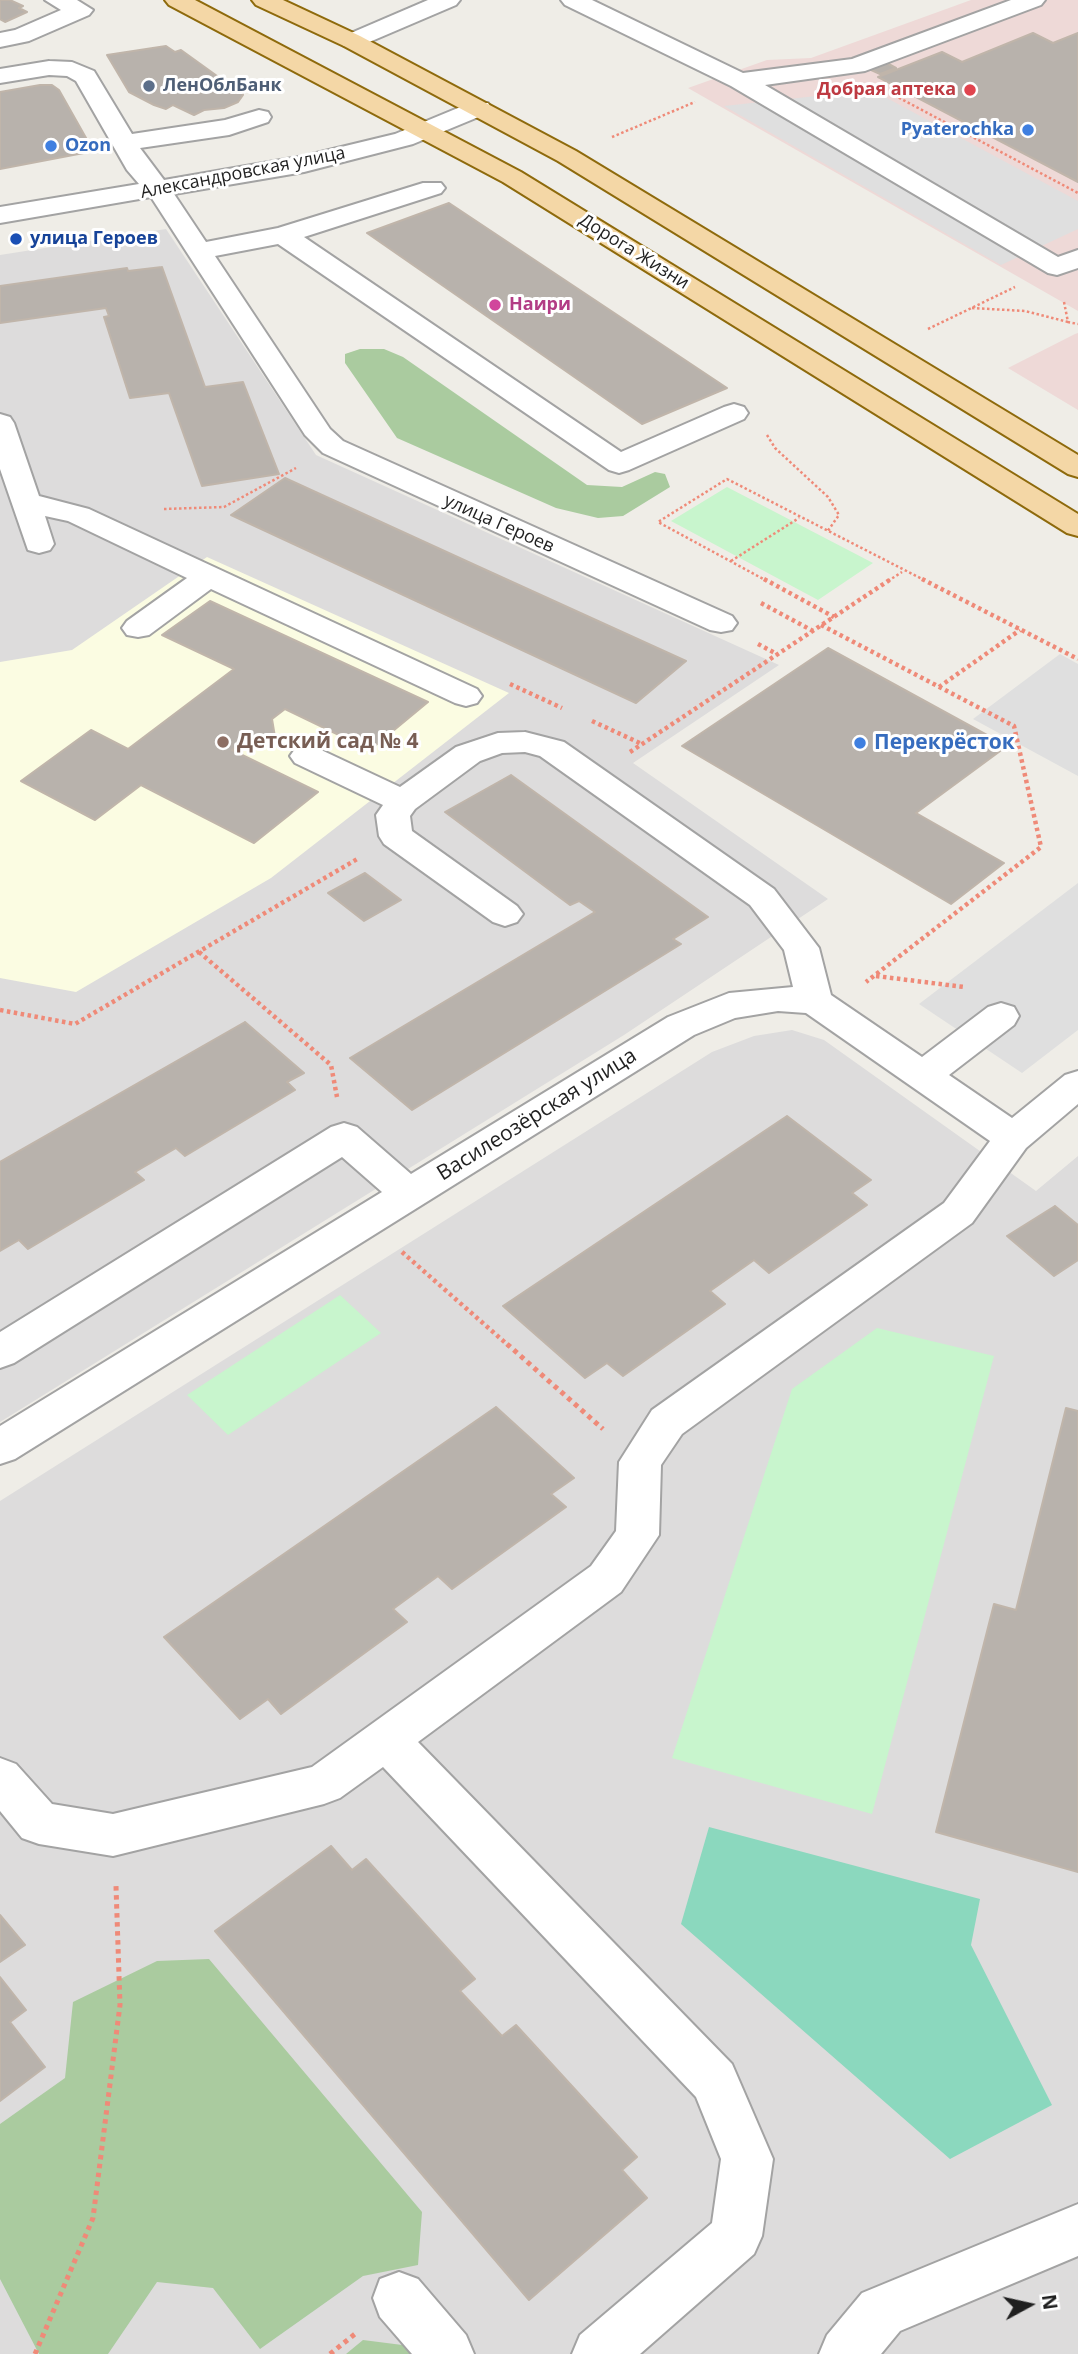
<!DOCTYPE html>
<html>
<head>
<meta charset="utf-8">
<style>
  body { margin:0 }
  #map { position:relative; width:1078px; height:2354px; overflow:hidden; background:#efede7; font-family:"Open Sans",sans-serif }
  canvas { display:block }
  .north { position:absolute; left:994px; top:2270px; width:70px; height:70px; -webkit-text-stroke:5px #fff; paint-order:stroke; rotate:82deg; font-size:19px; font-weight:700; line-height:28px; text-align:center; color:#1f1f1f }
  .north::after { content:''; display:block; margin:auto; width:24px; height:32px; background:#1f1f1f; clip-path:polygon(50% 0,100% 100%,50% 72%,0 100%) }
</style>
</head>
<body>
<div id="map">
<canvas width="1078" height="2354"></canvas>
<div class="north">N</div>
</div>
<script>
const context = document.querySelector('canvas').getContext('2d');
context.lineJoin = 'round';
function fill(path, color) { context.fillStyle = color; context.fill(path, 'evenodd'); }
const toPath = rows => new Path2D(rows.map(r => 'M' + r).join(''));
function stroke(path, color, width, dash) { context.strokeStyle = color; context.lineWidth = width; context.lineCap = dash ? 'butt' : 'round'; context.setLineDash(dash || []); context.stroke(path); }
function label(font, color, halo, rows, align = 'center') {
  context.font = font + ' "Open Sans",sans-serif'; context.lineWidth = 6; context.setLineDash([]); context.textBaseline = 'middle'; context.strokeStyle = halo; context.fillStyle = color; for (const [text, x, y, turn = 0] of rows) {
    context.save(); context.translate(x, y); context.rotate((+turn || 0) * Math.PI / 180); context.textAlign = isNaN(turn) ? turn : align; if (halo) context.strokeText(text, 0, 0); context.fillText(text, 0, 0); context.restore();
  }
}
const residential = toPath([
  [166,229,316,455,779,665,633,763,828,899,624,1035,0,1422,0,255],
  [792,1030,824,1040,1036,1191,1078,1156,1078,2354,0,2354,0,1501,712,1052,754,1036]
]);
const commercial = toPath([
  [971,0,1078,0,1078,311,688,88,767,60,811,58],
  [1078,333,1078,410,1008,368,1075,334]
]);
const education = toPath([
  [207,557,509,693,271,878,76,992,0,978,0,662,72,650]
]);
const forest = toPath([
  [360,349,384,349,403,357,587,485,622,487,655,472,665,474,670,487,623,516,598,518,556,508,397,438,345,363,345,354],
  [209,1959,422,2212,418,2265,363,2276,260,2349,213,2288,157,2282,108,2354,39,2354,0,2279,0,2124,65,2078,73,2002,157,1961],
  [363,2340,418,2347,422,2354,346,2354]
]);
const park = toPath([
  [727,487,873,563,818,600,671,521],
  [340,1295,381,1333,228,1435,187,1395],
  [877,1328,994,1356,872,1814,672,1758,792,1389]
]);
const pitch = toPath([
  [709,1827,980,1899,971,1945,1052,2105,950,2159,681,1924]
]);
const parking = toPath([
  [872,90,1078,201,1078,229,1001,265,724,106],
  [1060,654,1078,664,1078,776,973,719],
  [1078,883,1078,1030,1022,1073,919,1004]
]);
const building = toPath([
  [0,0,10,0,23,6,19,8,27,12,5,22,0,19,0,0],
  [1033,33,1053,43,1078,33,1078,182,878,77,942,52,962,62,1033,33],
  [166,46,175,52,181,50,224,81,242,89,243,95,238,102,224,108,204,110,194,115,173,105,166,109,154,105,129,92,107,55,166,46],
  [885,62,896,68,880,74,869,69,885,62],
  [40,85,52,85,59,90,90,145,89,152,0,169,0,92,40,85],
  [449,203,727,388,642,424,367,233,449,203],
  [162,267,205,387,243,382,279,474,202,486,169,393,130,398,104,317,109,316,106,308,0,323,0,286,127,268,128,271,162,267],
  [285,478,475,565,686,661,636,703,231,515,285,478],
  [210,601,428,702,370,750,285,709,272,719,275,737,246,739,232,750,318,792,254,843,141,785,95,820,21,781,91,730,128,749,234,669,162,635,210,601],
  [828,648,1007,746,916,813,1004,863,951,904,682,746,828,648],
  [511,775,708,917,673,939,681,944,412,1110,350,1058,595,912,579,901,570,905,445,812,511,775],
  [365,873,401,900,364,921,328,893,365,873],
  [245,1022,304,1073,287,1082,295,1090,185,1156,176,1148,135,1172,144,1180,28,1249,19,1240,0,1251,0,1162,245,1022],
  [787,1116,871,1180,852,1193,867,1205,769,1273,754,1260,710,1291,725,1304,623,1376,607,1363,585,1378,503,1306,787,1116],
  [1055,1206,1078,1225,1078,1260,1054,1276,1007,1236,1055,1206],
  [496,1407,574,1478,551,1494,566,1507,452,1589,438,1576,393,1609,407,1622,281,1714,268,1699,240,1719,164,1637,496,1407],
  [1066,1408,1078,1411,1078,1872,936,1832,994,1604,1016,1610,1066,1408],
  [331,1846,352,1870,366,1859,475,1979,460,1991,502,2036,516,2025,637,2157,622,2170,647,2198,529,2300,215,1931,331,1846],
  [0,1915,25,1945,0,1962,0,1915],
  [0,1977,26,2010,10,2022,45,2067,0,2101,0,1977]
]);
const pathFar2 = toPath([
  [890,93,1078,193],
  [612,137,695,102],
  [1064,302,1068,322,1078,324],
  [972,308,1025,311,1068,322],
  [928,329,1015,287],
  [767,435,775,448,828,497,839,515,827,532],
  [164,509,224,507,296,468],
  [731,561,799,518],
  [767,581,658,522,727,479,926,581],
  [888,581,902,572]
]);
const pathFar1 = toPath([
  [764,579,834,617],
  [922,579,1078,659],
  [761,603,813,631],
  [821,625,1014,726,1041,847,866,982],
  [758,644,777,654],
  [510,684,562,708],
  [939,687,1020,630],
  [592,721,642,744],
  [630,752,891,579],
  [199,952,331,1065,337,1097],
  [876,976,964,987],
  [0,1010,75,1024,359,858],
  [402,1252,509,1346]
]);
const path = toPath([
  [507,1344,603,1429],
  [35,2354,93,2218,120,2005,116,1886],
  [330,2354,355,2334]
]);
const minor = toPath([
  [45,0,77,0,93,10,89,15,29,41,0,47,0,33,15,30,61,10,45,0],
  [428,0,460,0,456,5,360,46,344,46,340,41,344,36,428,0],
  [561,0,592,0,743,73,852,59,1011,0,1045,0,1041,5,865,71,765,85,1058,257,1078,250,1078,268,1057,275,1048,273,731,86,565,5,561,0],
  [49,61,72,62,94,71,132,134,225,120,259,110,268,112,271,117,268,122,229,135,140,148,164,180,304,156,395,134,470,103,488,103,491,108,488,113,413,144,304,172,174,194,206,242,278,228,423,183,441,183,445,188,441,193,304,237,621,452,724,407,734,404,744,407,748,413,744,419,629,470,619,473,609,470,278,244,215,256,330,429,343,441,732,616,737,623,732,630,721,632,710,630,323,453,305,435,151,197,0,223,0,207,139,184,127,170,76,81,67,76,49,75,0,83,0,69,49,61],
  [0,414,10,417,14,423,39,496,89,509,477,689,482,696,477,703,466,706,455,703,211,589,149,635,138,637,127,635,122,628,127,621,187,578,68,521,45,516,54,544,50,550,39,553,28,550,0,469,0,414],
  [525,732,564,742,774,889,819,948,831,995,922,1057,988,1007,1001,1003,1014,1007,1019,1016,1014,1025,949,1075,1012,1118,1065,1075,1078,1071,1078,1104,1026,1148,972,1223,682,1434,661,1465,659,1535,621,1592,418,1742,732,2064,773,2159,762,2236,754,2254,640,2354,572,2354,580,2335,712,2223,721,2159,696,2097,383,1767,340,1798,324,1804,113,1856,39,1844,22,1838,0,1811,0,1758,16,1764,52,1804,113,1814,312,1767,591,1566,616,1531,619,1462,652,1410,944,1203,990,1141,806,1013,778,1011,735,1018,694,1035,15,1459,0,1464,0,1426,382,1192,342,1157,14,1363,0,1368,0,1332,331,1127,344,1123,357,1127,411,1174,668,1017,729,993,793,987,784,950,750,905,540,756,525,752,502,753,480,761,415,809,410,816,412,831,517,906,523,914,517,922,505,926,493,922,384,844,379,836,376,815,383,805,295,763,290,756,295,749,307,746,319,749,400,787,456,747,498,733,525,732],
  [1078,2204,1078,2256,900,2331,881,2354,819,2354,827,2335,862,2293,1078,2204],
  [399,2272,418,2279,466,2335,474,2354,412,2354,380,2317,373,2298,380,2279,399,2272]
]);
const major = toPath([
  [165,0,195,0,521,172,1078,514,1078,536,1067,533,503,182,169,5,165,0],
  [252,0,283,0,360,36,576,151,1078,455,1078,477,1068,474,558,161,344,46,256,5,252,0]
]);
const markers = [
  [149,86,7,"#5c6f8a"],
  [970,90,7,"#e0444e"],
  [1028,130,7,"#3f7fe0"],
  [51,146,7,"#3f7fe0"],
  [16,239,7,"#1a4fb4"],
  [495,305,7,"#d1479c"],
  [223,742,7,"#8d6e63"],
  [860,743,7,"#3f7fe0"]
];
const farServicenames = [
  ["ЛенОблБанк",163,86]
];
const farHealthnames = [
  ["Добрая аптека",956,90]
];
const farShopnames = [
  ["Pyaterochka",1014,130],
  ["Ozon",65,146,"left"]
];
const farStreetnames = [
  ["Александровская улица",243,173,-11],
  ["Дорога Жизни",634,252,32],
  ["улица Героев",499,524,24]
];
const farTransitnames = [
  ["улица Героев",30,239]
];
const farHotelnames = [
  ["Наири",509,305]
];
const educationNames = [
  ["Детский сад № 4",237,742]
];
const shopNames = [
  ["Перекрёсток",874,743]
];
const streetNames = [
  ["Василеозёрская улица",537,1115,-32]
];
fill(residential, '#dddcdc');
fill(commercial, '#eed9d7');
fill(education, '#fbfce2');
fill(forest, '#aacb9f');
fill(park, '#c8f5cd');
fill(pitch, '#8bd8be');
fill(parking, '#dfdfdf');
fill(building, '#b8b2ac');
stroke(building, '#c0b5aa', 2);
stroke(minor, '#a3a3a3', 4);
stroke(major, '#8e6a0c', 4);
stroke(pathFar2, '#ef8a78', 2.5, [2.5, 2.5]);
stroke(pathFar1, '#ef8a78', 4.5, [3.5, 3.5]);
stroke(path, '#ef8a78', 5, [4.5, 4.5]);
fill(minor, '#fff');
fill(major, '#f4d7a6');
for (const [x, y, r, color] of markers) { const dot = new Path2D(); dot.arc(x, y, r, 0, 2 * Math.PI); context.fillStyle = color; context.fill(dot); stroke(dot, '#fff', 2.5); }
label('bold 18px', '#4e5e75', '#fff', farServicenames, 'left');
label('bold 18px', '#be3a42', '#fff', farHealthnames, 'right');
label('bold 18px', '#366cbe', '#fff', farShopnames, 'right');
label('18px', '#1f1f1f', '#fff', farStreetnames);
label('bold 18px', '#164399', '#fff', farTransitnames, 'left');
label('bold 18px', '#b23c85', '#fff', farHotelnames, 'left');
label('bold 21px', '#785e54', '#fff', educationNames, 'left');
label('bold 21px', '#366cbe', '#fff', shopNames, 'left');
label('21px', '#1f1f1f', '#fff', streetNames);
</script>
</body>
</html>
